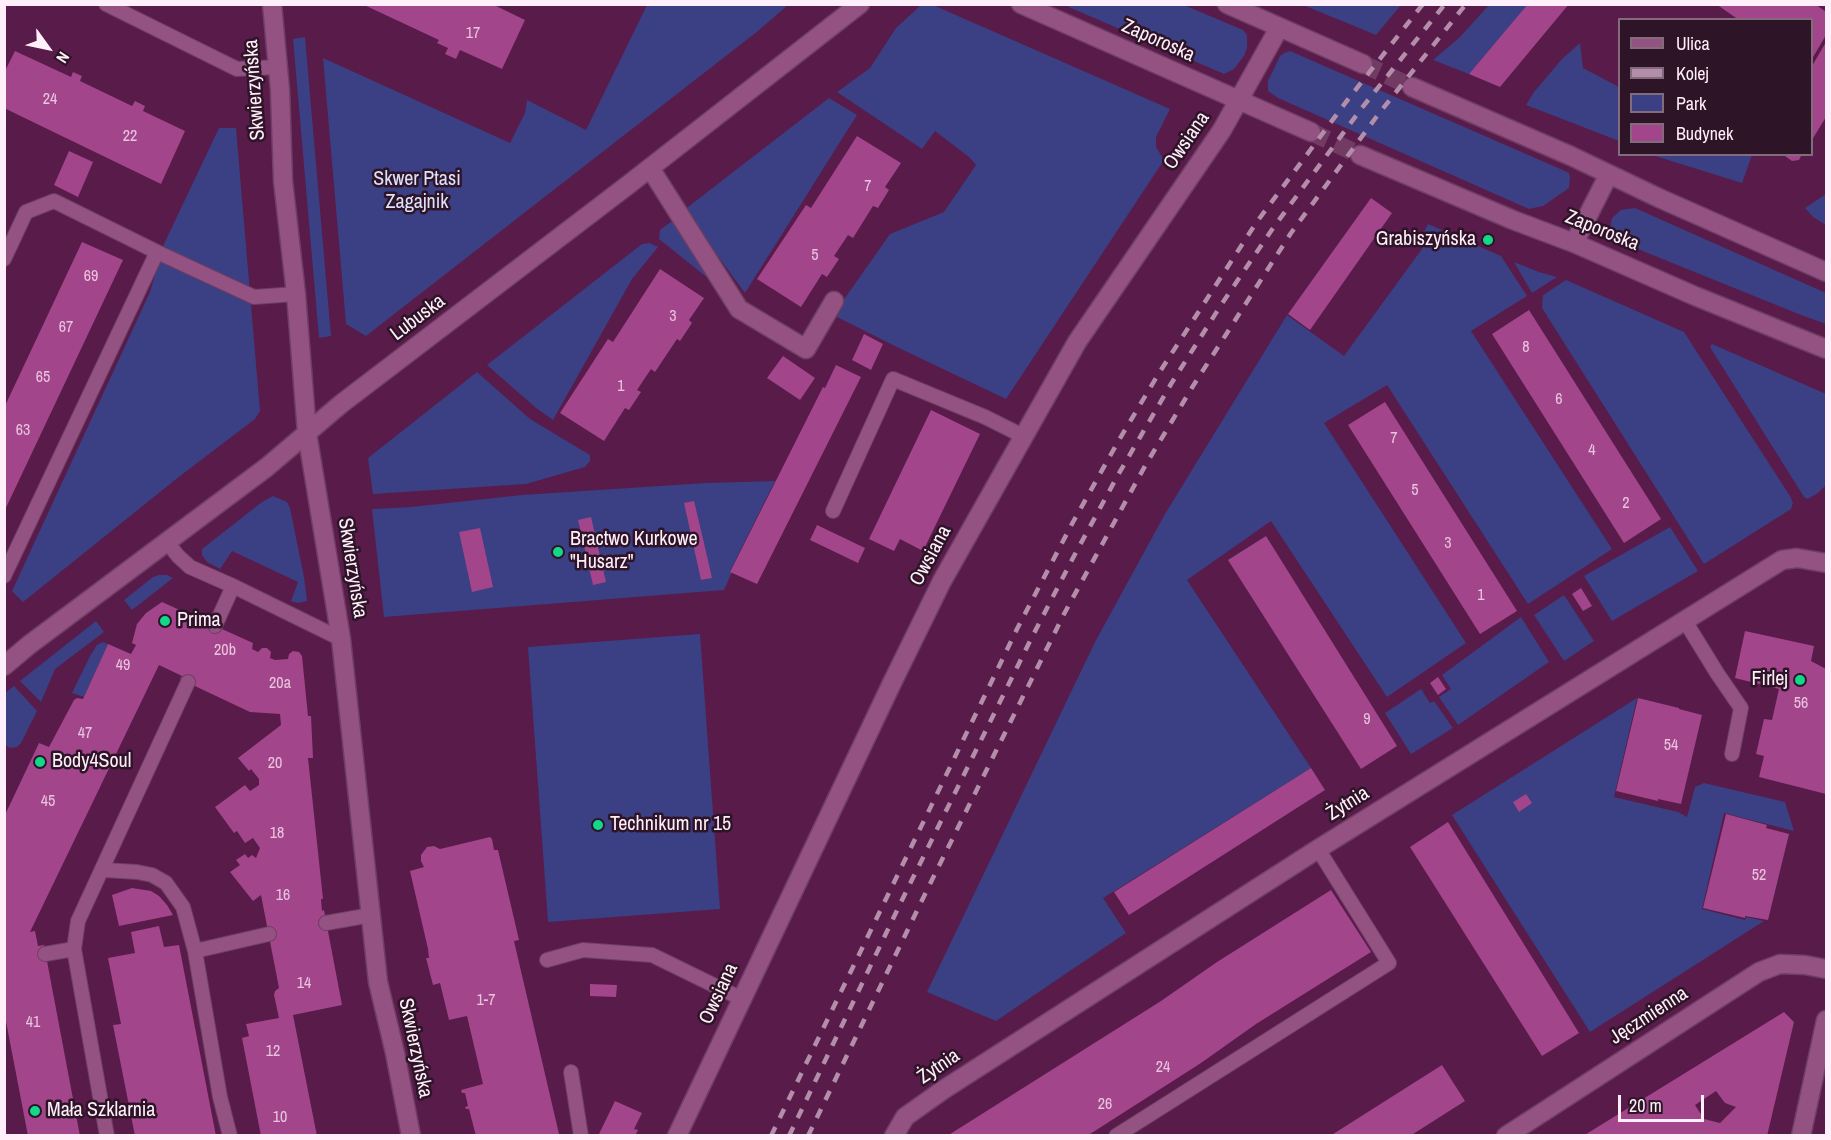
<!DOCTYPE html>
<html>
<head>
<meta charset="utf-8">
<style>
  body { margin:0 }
  #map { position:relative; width:1831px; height:1140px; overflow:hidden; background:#581b4a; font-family:"Archivo Narrow",sans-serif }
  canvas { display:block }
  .frame { position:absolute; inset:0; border:6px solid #ffeffa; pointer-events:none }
  .legend { position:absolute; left:1618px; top:18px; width:195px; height:138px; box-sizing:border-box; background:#2e1427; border:2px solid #826c7b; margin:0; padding:8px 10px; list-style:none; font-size:18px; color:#ffeffa }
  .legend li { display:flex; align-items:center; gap:12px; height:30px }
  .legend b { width:30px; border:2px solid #826c7b }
  .north { position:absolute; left:18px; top:18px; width:60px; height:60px; -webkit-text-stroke:4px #2e1427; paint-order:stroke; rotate:123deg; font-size:16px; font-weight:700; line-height:24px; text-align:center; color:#ffeffa }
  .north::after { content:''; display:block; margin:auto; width:21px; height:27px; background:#ffeffa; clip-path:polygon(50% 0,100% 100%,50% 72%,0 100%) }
  .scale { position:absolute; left:1618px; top:1095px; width:86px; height:27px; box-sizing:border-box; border:3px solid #ffeffa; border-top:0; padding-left:8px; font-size:18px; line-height:21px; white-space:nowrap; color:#ffeffa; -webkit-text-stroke:4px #2e1427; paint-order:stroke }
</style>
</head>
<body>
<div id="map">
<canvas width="1831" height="1140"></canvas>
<div class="frame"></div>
<ul class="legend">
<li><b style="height:8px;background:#935281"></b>Ulica</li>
<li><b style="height:8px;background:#b38eaa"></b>Kolej</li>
<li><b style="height:16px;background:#3b3f83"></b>Park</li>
<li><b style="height:16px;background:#a2458b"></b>Budynek</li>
</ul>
<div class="north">N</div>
<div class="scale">20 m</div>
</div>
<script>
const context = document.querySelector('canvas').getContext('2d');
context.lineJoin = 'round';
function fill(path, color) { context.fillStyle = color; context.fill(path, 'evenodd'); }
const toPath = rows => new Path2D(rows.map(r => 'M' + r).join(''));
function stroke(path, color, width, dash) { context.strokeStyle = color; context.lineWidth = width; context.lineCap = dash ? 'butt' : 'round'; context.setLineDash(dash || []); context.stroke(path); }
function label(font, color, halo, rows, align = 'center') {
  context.font = font + ' "Archivo Narrow",sans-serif'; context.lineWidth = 5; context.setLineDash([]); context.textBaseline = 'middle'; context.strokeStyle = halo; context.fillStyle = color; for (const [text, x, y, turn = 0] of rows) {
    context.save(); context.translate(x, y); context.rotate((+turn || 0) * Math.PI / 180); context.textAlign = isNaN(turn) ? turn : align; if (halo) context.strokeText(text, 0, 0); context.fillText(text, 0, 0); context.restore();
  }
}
const green = toPath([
  [647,5,788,5,758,31,366,336,346,324,323,58,510,143,525,113,527,100,586,130],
  [921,5,933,5,1170,109,1156,137,1156,147,1164,160,1006,399,903,350,833,315,890,234,944,212,976,165,969,157,935,131,922,149,837,92,870,68,896,28],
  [1064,5,1184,5,1243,30,1247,35,1247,48,1244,56,1234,69,1224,74],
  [1303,5,1401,5,1376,35],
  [1489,5,1528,5,1469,74,1433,60,1460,37],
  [305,37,331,336,319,338,293,39],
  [1580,43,1583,68,1619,87,1619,141,1526,105,1534,92,1562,59],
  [1290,51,1565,171,1569,173,1570,178,1569,188,1543,206,1529,209,1278,98,1268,91,1268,81,1280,56,1284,53],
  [829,98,857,115,745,293,684,210],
  [219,128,236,128,260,411,255,419,180,476,23,602,12,591,150,292,164,244],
  [1652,155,1752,155,1742,183],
  [1826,194,1826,225,1813,217,1805,208],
  [1627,209,1635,208,1826,293,1826,324,1801,315,1618,241,1610,230,1612,218,1621,210],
  [672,221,709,273,712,279,709,279,659,239,660,230],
  [1428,224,1501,256,1527,296,1471,331,1612,549,1528,604,1387,385,1324,423,1466,643,1387,697,1271,521,1187,580,1311,768,1103,898,1126,933,996,1021,927,992,1095,642,1165,514,1287,315,1344,356,1427,242,1423,234],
  [649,243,658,247,632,279,553,420,536,408,487,365,642,244],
  [1514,262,1539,272,1557,277,1532,293],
  [1566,280,1684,332,1790,496,1793,503,1791,509,1704,564,1542,308,1543,295],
  [1712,344,1826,394,1826,485,1818,493,1808,499,1804,497,1710,347],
  [477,372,530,419,590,455,590,461,585,467,526,484,373,494,368,458],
  [775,481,730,571,732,572,724,590,384,617,372,509,411,507,522,495,706,483],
  [273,496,287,502,290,508,304,577,307,601,298,603,291,601,298,582,232,551,220,569,207,562,202,555,202,549,262,502],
  [1670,527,1698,571,1612,621,1584,576],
  [159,575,167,575,173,578,132,610,124,600,153,577],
  [1564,595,1594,641,1564,661,1534,615],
  [1521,617,1549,662,1458,725,1439,697,1451,689,1442,675],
  [96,621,104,632,55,669,41,702,20,681],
  [700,634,720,909,548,922,528,647],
  [103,642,108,644,84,697,72,693,90,656,97,645],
  [14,686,37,711,21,743,17,747,10,748,5,745,5,693],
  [1421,689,1430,703,1434,701,1453,728,1411,754,1385,713],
  [1637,698,1614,797,1678,812,1687,817,1695,787,1704,783,1785,802,1794,831,1724,813,1702,909,1745,920,1746,917,1764,921,1590,1032,1452,815]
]);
const building = toPath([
  [362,4,492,4,525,20,502,69,460,50,456,59,445,54,448,48,437,43,439,40],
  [1528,4,1533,6,1534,4,1569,4,1500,87,1469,74],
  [1716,4,1815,4,1826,12,1826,35,1812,59,1812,20,1739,20],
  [1826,42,1826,117,1812,140,1812,66],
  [15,51,71,77,73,72,82,76,80,81,132,106,135,101,145,106,143,111,185,131,161,184,4,108,4,73],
  [857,136,901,163,885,187,889,190,878,208,873,206,853,238,848,235,834,256,839,259,827,277,822,274,801,307,757,279,806,205,811,208],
  [69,151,93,162,78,197,54,185],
  [1782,154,1802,154,1799,160,1792,161],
  [1371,198,1392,213,1310,330,1288,314],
  [82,242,123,260,4,512,4,408],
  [660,269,704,298,689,320,692,323,680,341,677,339,655,372,651,369,637,390,641,392,629,410,625,408,604,441,560,413,608,339,613,342],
  [1529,310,1661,519,1624,543,1492,334],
  [864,334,883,344,871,370,852,360],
  [783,356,815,378,800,400,767,378],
  [836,365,861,377,757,584,730,572,823,387,825,388],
  [1385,402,1517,611,1480,634,1348,425],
  [931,410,980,434,923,551,900,539,894,551,869,539],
  [694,501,704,543,712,578,701,580,684,503],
  [591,517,606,582,593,585,578,520],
  [817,525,865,548,858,563,810,540],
  [480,528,493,587,472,592,459,532],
  [1266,536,1397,746,1361,769,1228,560],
  [1581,588,1592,606,1583,611,1572,594],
  [162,602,253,643,252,649,258,652,262,648,267,648,271,652,270,658,275,660,288,659,289,654,293,651,299,652,302,656,308,716,311,716,313,758,308,758,323,899,321,899,322,911,324,910,342,1005,293,1015,317,1136,261,1136,242,1038,249,1036,246,1024,279,1018,274,995,275,991,279,988,261,895,253,901,230,872,240,865,236,860,245,854,248,858,252,855,256,858,260,848,253,838,245,843,237,831,234,833,215,807,245,785,250,791,259,785,259,779,251,769,249,771,238,758,281,725,280,714,250,712,180,679,182,676,159,665,30,932,35,931,38,946,44,945,80,1136,28,1136,4,1011,4,817,39,743,49,747,74,700,77,698,83,699,108,644,131,654,136,645,132,643,137,624,146,613],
  [1745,631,1814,646,1811,661,1826,669,1826,794,1759,777,1764,756,1756,754,1764,719,1772,720,1779,689,1735,678],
  [1438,677,1446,689,1438,695,1430,683],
  [1638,698,1679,708,1679,709,1702,715,1681,804,1658,799,1658,801,1616,791],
  [1311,768,1325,790,1129,915,1114,892],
  [1526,794,1532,803,1519,812,1513,802],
  [1726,814,1767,825,1766,828,1789,834,1768,920,1745,916,1745,918,1703,908],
  [1448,822,1579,1033,1542,1056,1410,847],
  [490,837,492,839,494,850,498,850,519,940,514,941,559,1134,557,1136,476,1136,469,1109,466,1109,465,1107,468,1106,465,1093,462,1093,461,1090,483,1084,467,1016,449,1020,440,983,433,985,426,958,429,958,428,949,410,871,424,867,421,861,421,855,427,847,434,846,440,849],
  [132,888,151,891,159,896,167,905,173,915,119,926,112,895],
  [1331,890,1371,952,1256,1024,1201,1063,1087,1136,947,1136,1161,1001,1217,962],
  [159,926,164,947,179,945,216,1136,135,1136,113,1025,121,1024,108,958,135,953,131,932],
  [590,984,617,985,616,997,590,996],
  [1784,1012,1794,1022,1767,1136,1583,1136],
  [1716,1091,1725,1103,1736,1107,1720,1123,1704,1119,1695,1105],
  [1442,1065,1465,1101,1410,1136,1330,1136],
  [615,1101,642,1113,634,1129,638,1130,635,1136,598,1136]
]);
const secondaryTunnel = toPath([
  [1363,64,1412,87],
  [1311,132,1360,155]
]);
const lane = toPath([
  [106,4,237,69,278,67],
  [4,259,26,212,54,201,157,252,254,297,296,294],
  [833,511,893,379,985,417,1023,436],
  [167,542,178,556,190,567,233,586],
  [4,576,157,252],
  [1685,621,1717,673,1741,708,1732,754],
  [215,626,233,586,341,639],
  [104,870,137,872,152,875,166,883,183,907,195,951,269,934],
  [326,923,371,915],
  [195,951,220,1097,230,1136],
  [45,954,74,949],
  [547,960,583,950,652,955,742,999],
  [571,1072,581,1136],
  [107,1136,74,949,78,921,188,682],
  [1116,1136,1389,963,1318,849]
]);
const street = toPath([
  [272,4,280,90,283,181,296,294,307,433,341,639,378,982,395,1053,411,1136],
  [650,168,739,309,806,349,834,301],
  [4,666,29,645,267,467,341,404,628,185,860,4],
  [677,1136,891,685,942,581,1077,342,1222,130,1279,28],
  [894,1136,905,1117,943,1090,1318,849,1782,560,1797,558,1826,563],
  [1506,1136,1759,972,1780,964,1805,965,1826,969]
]);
const secondary = toPath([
  [1021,4,1311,132],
  [1227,4,1363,64],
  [1412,87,1571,156,1659,198,1826,272],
  [1360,155,1513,220,1574,243,1695,296,1826,349],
  [1574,243,1609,174],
  [1801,1136,1826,1020]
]);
const tram = toPath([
  [1826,1136,1826,1134]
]);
const rail = toPath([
  [771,1136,1017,629,1073,522,1119,440,1159,373,1256,223,1346,102,1423,4],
  [789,1136,903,898,1031,639,1074,556,1118,475,1171,384,1221,305,1273,228,1361,109,1445,4],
  [808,1136,926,892,1064,614,1145,466,1193,386,1291,233,1377,116,1466,4]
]);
const markers = [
  [1488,240,6,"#12d98a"],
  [558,552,6,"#12d98a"],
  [165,621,6,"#12d98a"],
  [1800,680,6,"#12d98a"],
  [40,762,6,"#12d98a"],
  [598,825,6,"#12d98a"],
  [35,1111,6,"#12d98a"]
];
const numberNames = [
  ["17",473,34],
  ["24",50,100],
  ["22",130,137],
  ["7",868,187],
  ["5",815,256],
  ["69",91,277],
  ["3",673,317],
  ["67",66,328],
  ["8",1526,348],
  ["65",43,378],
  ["1",621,387],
  ["6",1559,400],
  ["63",23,431],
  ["7",1394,439],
  ["4",1592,451],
  ["5",1415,491],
  ["2",1626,504],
  ["3",1448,544],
  ["1",1481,596],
  ["20b",225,651],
  ["49",123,666],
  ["20a",280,684],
  ["56",1801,704],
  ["9",1367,720],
  ["47",85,734],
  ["54",1671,746],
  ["20",275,764],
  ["45",48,802],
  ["18",277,834],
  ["52",1759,876],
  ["16",283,896],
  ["14",304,984],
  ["1-7",486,1001],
  ["41",33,1023],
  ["12",273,1052],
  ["24",1163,1068],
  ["26",1105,1105],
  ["10",280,1118]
];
const streetNames = [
  ["Zaporoska",1158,41,24],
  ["Skwierzyńska",255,90,-94],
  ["Owsiana",1187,141,-56],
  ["Zaporoska",1602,231,22],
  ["Lubuska",418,318,-37],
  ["Owsiana",931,556,-62],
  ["Skwierzyńska",352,568,81],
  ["Żytnia",1348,804,-32],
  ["Owsiana",719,994,-65],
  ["Jęczmienna",1649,1016,-33],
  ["Skwierzyńska",415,1048,78],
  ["Żytnia",939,1067,-34]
];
const parkNames = [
  ["Skwer Ptasi",417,180],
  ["Zagajnik",417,203]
];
const poiNames = [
  ["Grabiszyńska",1476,240,"right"],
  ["Bractwo Kurkowe",570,540],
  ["\"Husarz\"",570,563],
  ["Prima",177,621],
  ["Firlej",1788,680,"right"],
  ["Body4Soul",52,762],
  ["Technikum nr 15",610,825],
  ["Mała Szklarnia",47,1111]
];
fill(green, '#3b3f83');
fill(building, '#a2458b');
stroke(secondaryTunnel, '#713b64', 18, [18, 9]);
stroke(lane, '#6e3e64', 16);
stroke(street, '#6e3e64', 21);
stroke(secondary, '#6e3e64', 21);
stroke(lane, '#935281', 14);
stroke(street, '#935281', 18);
stroke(secondary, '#935281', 18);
stroke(tram, '#b38eaa', 1.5);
stroke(rail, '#b38eaa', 4.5, [10, 10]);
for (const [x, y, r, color] of markers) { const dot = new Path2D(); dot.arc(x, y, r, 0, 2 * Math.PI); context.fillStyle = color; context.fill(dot); stroke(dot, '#2e1427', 2); }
label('16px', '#e8c4de', null, numberNames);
label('20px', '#ffeffa', '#2e1427', streetNames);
label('20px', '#dde2fc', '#2e1427', parkNames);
label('20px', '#ffeffa', '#2e1427', poiNames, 'left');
</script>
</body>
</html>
